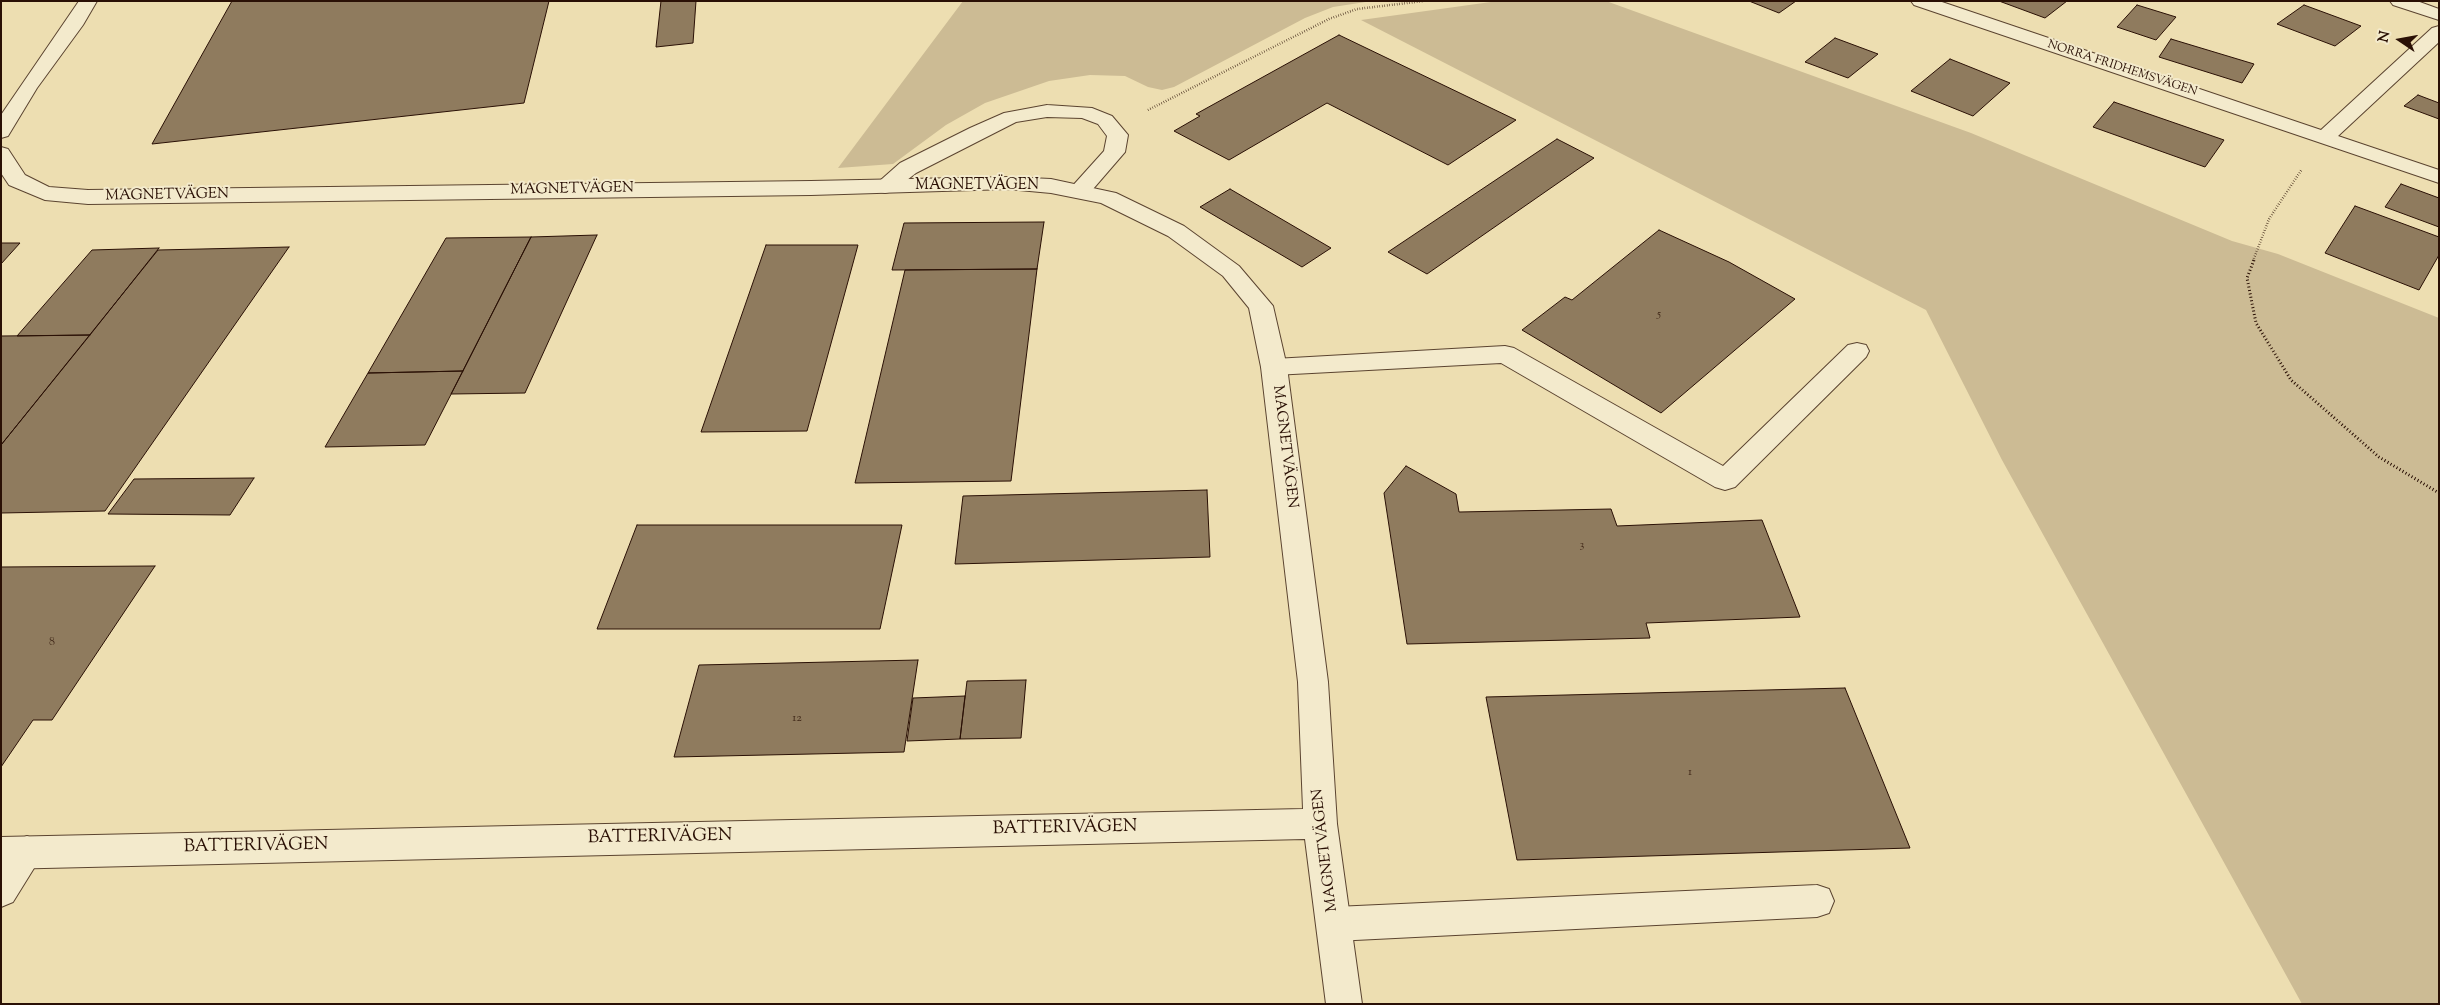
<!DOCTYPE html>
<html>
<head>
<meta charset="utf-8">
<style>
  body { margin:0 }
  #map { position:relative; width:2440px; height:1005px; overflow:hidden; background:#eddeb1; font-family:"Sorts Mill Goudy",serif }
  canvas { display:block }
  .frame { position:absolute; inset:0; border:2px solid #2a1005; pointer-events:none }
  .north { position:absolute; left:2375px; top:15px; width:50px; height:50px; -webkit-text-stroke:4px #f3eacc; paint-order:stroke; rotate:282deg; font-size:14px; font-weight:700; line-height:20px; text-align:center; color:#2a1005 }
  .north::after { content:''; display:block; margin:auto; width:18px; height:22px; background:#2a1005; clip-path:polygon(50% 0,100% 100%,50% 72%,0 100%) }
</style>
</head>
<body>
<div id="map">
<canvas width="2440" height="1005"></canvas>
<div class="frame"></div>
<div class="north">N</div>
</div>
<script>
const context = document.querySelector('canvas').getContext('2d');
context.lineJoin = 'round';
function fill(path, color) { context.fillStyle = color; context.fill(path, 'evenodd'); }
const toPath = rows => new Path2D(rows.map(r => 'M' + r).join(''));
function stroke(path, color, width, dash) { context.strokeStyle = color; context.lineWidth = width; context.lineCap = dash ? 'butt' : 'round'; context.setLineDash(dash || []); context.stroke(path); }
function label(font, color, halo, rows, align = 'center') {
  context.font = font + ' "Sorts Mill Goudy",serif'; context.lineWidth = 4; context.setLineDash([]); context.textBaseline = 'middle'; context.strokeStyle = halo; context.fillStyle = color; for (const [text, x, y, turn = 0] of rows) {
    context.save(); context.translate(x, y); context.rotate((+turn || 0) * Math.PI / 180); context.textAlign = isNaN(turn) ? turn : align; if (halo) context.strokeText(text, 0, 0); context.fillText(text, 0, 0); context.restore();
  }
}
const green = toPath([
  [963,1,1372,1,1333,7,1305,18,1174,87,1162,90,1148,87,1125,76,1090,75,1049,81,985,103,946,125,893,164,838,168],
  [1498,1,1606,1,1971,133,2232,241,2278,254,2439,318,2439,1004,2302,1004,2002,460,1926,310,1361,20]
]);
const building = toPath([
  [232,1,549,1,524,103,152,144,232,1],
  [661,1,696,1,693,43,656,47,661,1],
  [1749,1,1796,1,1779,13,1749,1],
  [1999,1,2067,1,2045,18,1999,1],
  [2137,5,2176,17,2156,40,2117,27,2137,5],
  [2304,5,2361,26,2335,46,2277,24,2304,5],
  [1339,35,1516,120,1448,165,1327,103,1229,160,1174,131,1200,116,1196,114,1339,35],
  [1835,38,1878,54,1848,78,1805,62,1835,38],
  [2171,39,2254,64,2242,83,2159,57,2171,39],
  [1950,59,2010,83,1973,116,1911,91,1950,59],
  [2418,95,2439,103,2439,119,2404,106,2418,95],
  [2114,102,2224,140,2205,167,2093,127,2114,102],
  [1557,139,1594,158,1427,274,1388,252,1557,139],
  [2401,184,2439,198,2439,227,2385,207,2401,184],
  [1230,189,1331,248,1302,267,1200,207,1230,189],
  [2355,206,2439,237,2439,255,2419,290,2325,253,2355,206],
  [1044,222,1037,269,892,270,904,223,1044,222],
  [1659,230,1729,262,1795,299,1661,413,1522,330,1565,297,1572,300,1659,230],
  [597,235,525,393,451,394,531,237,597,235],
  [531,237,463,371,368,373,446,238,531,237],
  [1,243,20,243,1,264,1,243],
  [766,245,858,245,807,431,701,432,766,245],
  [289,247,105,511,1,513,1,445,158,250,289,247],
  [159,248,90,335,17,336,92,250,159,248],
  [1037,269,1011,481,855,483,905,270,1037,269],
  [90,335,1,445,1,336,90,335],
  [463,371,425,445,325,447,368,373,463,371],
  [1406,466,1456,494,1459,512,1611,509,1617,526,1762,520,1800,617,1646,623,1650,638,1407,644,1384,493,1406,466],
  [254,478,230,515,108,514,134,479,254,478],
  [1207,490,1210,557,955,564,963,496,1207,490],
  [637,525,902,525,880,629,597,629,637,525],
  [155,566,52,720,33,720,1,767,1,567,155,566],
  [918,660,904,752,674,757,699,665,918,660],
  [1026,680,1021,738,960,739,967,681,1026,680],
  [1845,688,1910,848,1517,860,1486,697,1845,688],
  [965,696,960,739,907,741,913,698,965,696]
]);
const pathFar1 = toPath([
  [1148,110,1329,19,1357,9,1424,1],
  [2253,261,2269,219,2302,169]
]);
const path = toPath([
  [2254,260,2247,278,2256,323,2291,380,2379,457,2439,493]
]);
const service = toPath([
  [2390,1,2417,1,2439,9,2439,20,2393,5,2390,1],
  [1047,105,1092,108,1112,116,1128,135,1125,152,1087,196,1079,198,1071,196,1068,191,1104,151,1107,136,1098,124,1082,118,1047,117,1016,122,916,173,893,191,885,193,877,191,874,186,900,163,970,128,1004,113,1047,105],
  [1857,343,1866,345,1869,351,1866,357,1735,487,1725,490,1715,487,1501,363,1274,375,1265,373,1261,367,1265,361,1274,359,1505,346,1514,348,1723,466,1848,345,1857,343],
  [27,836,39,841,44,852,13,902,1,907,1,861,15,841,27,836],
  [1817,885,1829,889,1834,901,1829,913,1817,917,1335,941,1323,936,1317,924,1323,912,1335,907,1817,885]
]);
const minor = toPath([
  [79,1,97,1,83,25,37,88,8,136,1,138,1,115,79,1],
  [1911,1,1939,1,2321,130,2432,28,2439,26,2439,42,2338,136,2439,170,2439,183,1914,5,1911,1],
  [1,147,8,149,25,175,49,187,88,190,811,181,1008,177,1051,179,1116,193,1184,226,1239,266,1273,306,1287,367,1328,682,1337,824,1362,1004,1326,1004,1305,839,1,869,1,837,1303,809,1298,682,1261,367,1249,308,1223,276,1168,236,1101,203,1051,193,1008,189,811,195,88,204,45,200,9,185,1,173,1,147]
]);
const farStreetnames = [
  ["NORRA FRIDHEMSVÄGEN",2122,69,18]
];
const numberNames = [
  ["5",1659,315],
  ["3",1582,546],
  ["8",52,643],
  ["12",797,719],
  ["1",1690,773]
];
const streetNames = [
  ["MAGNETVÄGEN",977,186],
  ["MAGNETVÄGEN",572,190,-1],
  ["MAGNETVÄGEN",167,196,-1],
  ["MAGNETVÄGEN",1284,447,83],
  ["MAGNETVÄGEN",1326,850,-97]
];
const nearStreetnames = [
  ["BATTERIVÄGEN",1065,829,-1],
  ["BATTERIVÄGEN",660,838,-1],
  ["BATTERIVÄGEN",256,847,-1]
];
fill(green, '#ccbb94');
fill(building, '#8f7b5e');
stroke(building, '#2a1005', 1);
stroke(service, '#5b4430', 2);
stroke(minor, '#5b4430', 2);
stroke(pathFar1, '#2a1005', 2.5, [0.5, 2]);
stroke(path, '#2a1005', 3, [1, 2.5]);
fill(service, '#f3eacc');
fill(minor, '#f3eacc');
label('12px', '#2a1005', '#f3eacc', farStreetnames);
label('12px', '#432b1b', null, numberNames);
label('15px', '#2a1005', '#f3eacc', streetNames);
label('18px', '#2a1005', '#f3eacc', nearStreetnames);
</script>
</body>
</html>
